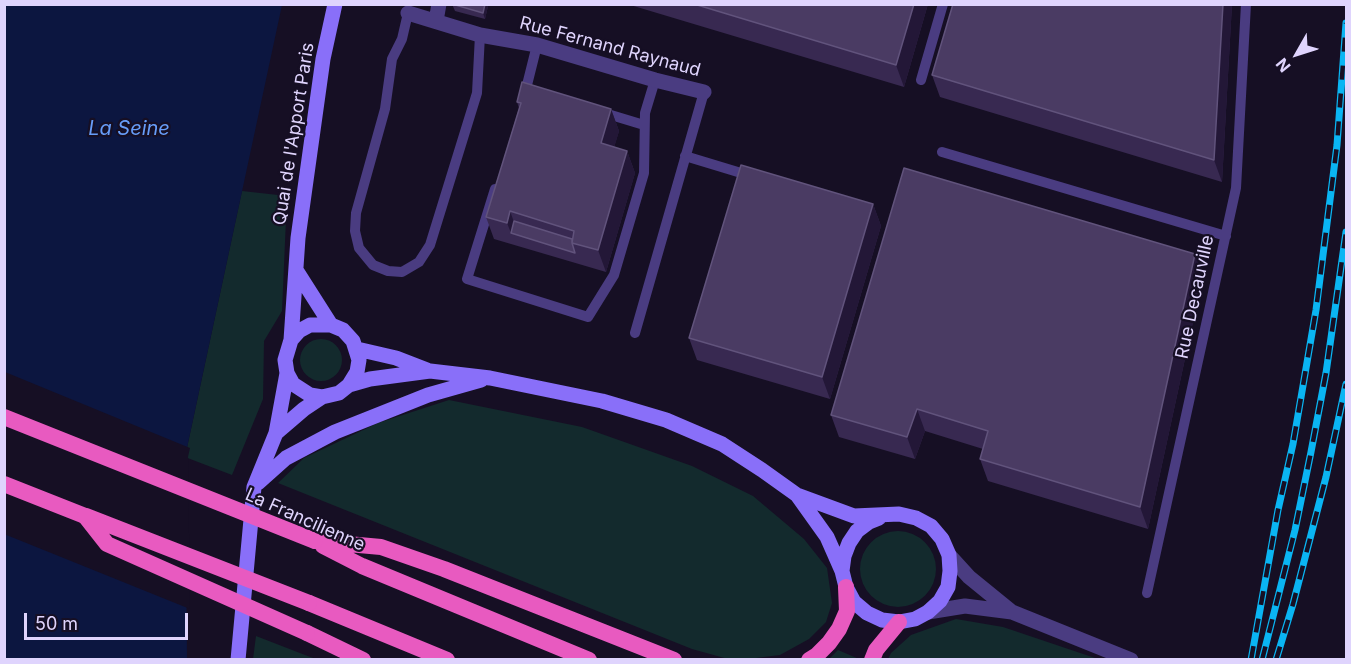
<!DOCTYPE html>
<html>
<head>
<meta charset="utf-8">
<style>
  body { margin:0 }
  #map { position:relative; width:1351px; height:664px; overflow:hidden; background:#160f24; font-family:Inter,sans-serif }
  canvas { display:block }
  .frame { position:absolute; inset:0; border:6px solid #dfd4fd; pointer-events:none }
  .north { position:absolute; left:1267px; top:24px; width:60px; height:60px; -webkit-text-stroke:4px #160f24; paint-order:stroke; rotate:231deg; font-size:16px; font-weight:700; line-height:24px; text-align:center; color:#dfd4fd }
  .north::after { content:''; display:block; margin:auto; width:21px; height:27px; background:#dfd4fd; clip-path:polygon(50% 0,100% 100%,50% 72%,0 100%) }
  .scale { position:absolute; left:24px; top:613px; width:164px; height:27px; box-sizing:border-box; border:3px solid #dfd4fd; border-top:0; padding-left:8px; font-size:18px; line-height:21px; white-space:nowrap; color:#dfd4fd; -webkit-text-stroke:4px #160f24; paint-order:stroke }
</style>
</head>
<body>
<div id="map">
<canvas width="1351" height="664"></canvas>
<div class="frame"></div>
<div class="north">N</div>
<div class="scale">50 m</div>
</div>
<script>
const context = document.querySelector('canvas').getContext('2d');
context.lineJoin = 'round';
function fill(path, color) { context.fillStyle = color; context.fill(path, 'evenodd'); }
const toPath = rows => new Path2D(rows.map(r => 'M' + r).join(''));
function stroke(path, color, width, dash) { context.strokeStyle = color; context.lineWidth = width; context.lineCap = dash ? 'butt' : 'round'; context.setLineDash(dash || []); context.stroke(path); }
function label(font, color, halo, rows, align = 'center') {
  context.font = font + ' Inter,sans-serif'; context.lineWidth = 4.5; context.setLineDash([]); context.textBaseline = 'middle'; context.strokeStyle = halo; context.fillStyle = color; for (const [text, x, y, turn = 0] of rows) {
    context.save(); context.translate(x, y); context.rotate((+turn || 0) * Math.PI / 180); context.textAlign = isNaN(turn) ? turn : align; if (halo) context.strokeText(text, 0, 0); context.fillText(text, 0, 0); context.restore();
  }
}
const green = toPath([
  [242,191,287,196,282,311,264,341,263,399,232,475,185,457],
  '300 360a21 21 0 1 1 42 0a21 21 0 1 1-42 0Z',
  [449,400,582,427,692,466,753,496,804,539,827,568,832,603,826,622,809,639,780,655,748,659,728,659,692,649,278,483,304,458,378,423],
  '860 569a38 38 0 1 1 76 0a38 38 0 1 1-76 0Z',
  [956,619,1003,627,1098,659,888,659,891,653,911,635],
  [256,636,305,655,316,659,253,659],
  [838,650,859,659,829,659]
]);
const water = toPath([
  [4,5,282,5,185,457,187,659,5,659]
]);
const pier = toPath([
  [5,372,190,448,188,457,190,609,4,534]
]);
const service = toPath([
  [408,13,402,39,392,59,385,109,356,213,355,231,359,248,373,265,388,271,402,272,419,262,430,245,477,93,480,35],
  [921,80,943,4],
  [524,97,537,45],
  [601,112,644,125],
  [942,152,1226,236],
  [685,156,751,176],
  [495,189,467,279,588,317,614,275,644,173,645,113,655,80],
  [635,333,704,92],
  [1147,593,1236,188,1246,4]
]);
const minor = toPath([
  [408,13,480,35,537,45,655,80,704,92],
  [436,21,439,4]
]);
const tertiary = toPath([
  [949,555,969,577,1012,612],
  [928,612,965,606,1012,612,1131,660]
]);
const secondary = toPath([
  [296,270,331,325],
  [291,340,298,238,323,59,335,4],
  [357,349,396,358,427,370],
  [349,385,357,372,359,360,353,341,343,330,331,325,310,325,299,331,291,340,285,360,287,373,293,384,310,395,322,397,339,393,349,385,370,379,430,371,490,378,602,401,666,420,722,444,762,470,797,495,827,537,842,571,846,587,854,602,867,613,882,620,899,622,915,619,928,612,940,601,948,587,950,571,949,555,942,539,931,526,916,518,899,514,854,516,797,495],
  [276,433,304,409,322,397],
  [258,483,286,458,335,432,428,395,481,380],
  [842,571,844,556,849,543,857,531,869,522,879,518],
  [238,660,254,487,276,433,287,373]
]);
const trunk = toPath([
  [4,484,85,516],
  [315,541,381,547,444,569,674,660],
  [323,546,362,566,589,660],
  [309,603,447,660],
  [307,633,363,660],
  [809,660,817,655,829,643,839,629,847,611,846,587],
  [872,660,876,650,899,622]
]);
const rail = toPath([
  [1251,660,1278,510,1293,444,1316,310,1337,145,1346,23],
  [1262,660,1295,530,1311,452,1326,373,1346,232],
  [1276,660,1293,604,1326,477,1346,384]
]);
const trunkBridge = toPath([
  [4,417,315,541],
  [85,516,107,544,307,633],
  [86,516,309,603]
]);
const wall = toPath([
  [452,4,488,4,488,6,485,19,455,11],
  [627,4,928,4,904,87],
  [953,4,1232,4,1222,182,940,97,932,75],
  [517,102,611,109,619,131,614,147,627,151,635,173,606,272,494,239,486,217,519,108],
  [873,204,881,226,830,399,697,360,689,338],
  [1195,254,1203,276,1148,529,988,481,980,459,983,449,925,431,915,459,839,437,831,415]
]);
const shadedWall = toPath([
  [485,4,488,4,488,6,485,19,483,13],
  [914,4,928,4,904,87,896,65],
  [1223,4,1232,4,1222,182,1214,160],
  [611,109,619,131,609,165,601,143],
  [627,151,635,173,606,272,598,250],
  [873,204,881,226,830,399,822,377],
  [510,211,518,233,511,233,507,223],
  [1195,254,1203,276,1148,529,1140,507],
  [917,409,925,431,915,459,907,437]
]);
const building = toPath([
  [452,4,485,4,483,13,452,4],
  [694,4,914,4,896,65,694,4],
  [953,4,1223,4,1214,160,932,75,953,4],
  [522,82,611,109,601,143,627,151,598,250,572,243,574,231,510,211,507,223,486,217,521,103,517,102,522,82],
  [741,165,873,204,822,377,689,338,741,165],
  [904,168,1195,254,1140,507,980,459,988,431,917,409,907,437,831,415,904,168],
  [514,221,572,239,572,243,575,253,511,233,514,221]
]);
const streetNames = [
  ["Rue Fernand Raynaud",610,47,15],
  ["Quai de l'Apport Paris",294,134,-81],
  ["Rue Decauville",1195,297,-78],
  ["La Francilienne",305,520,24]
];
const waterNames = [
  ["La Seine",129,129]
];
fill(green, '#132a2d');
fill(water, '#0c1640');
fill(pier, '#160f24');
stroke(service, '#4a3c81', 10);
stroke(minor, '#4a3c81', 15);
stroke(tertiary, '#4a3c81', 15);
stroke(secondary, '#896ff9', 15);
stroke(trunk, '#e85ac0', 16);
stroke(rail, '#0ab5f3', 7);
stroke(rail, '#160f24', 4.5, [14]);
stroke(trunkBridge, '#e85ac0', 16);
fill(wall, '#382951');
fill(shadedWall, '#231737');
fill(building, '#4a3b63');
stroke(building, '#61537c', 1.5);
label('18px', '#dfd4fd', '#160f24', streetNames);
label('italic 20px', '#679df9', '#160f24', waterNames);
</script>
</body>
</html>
